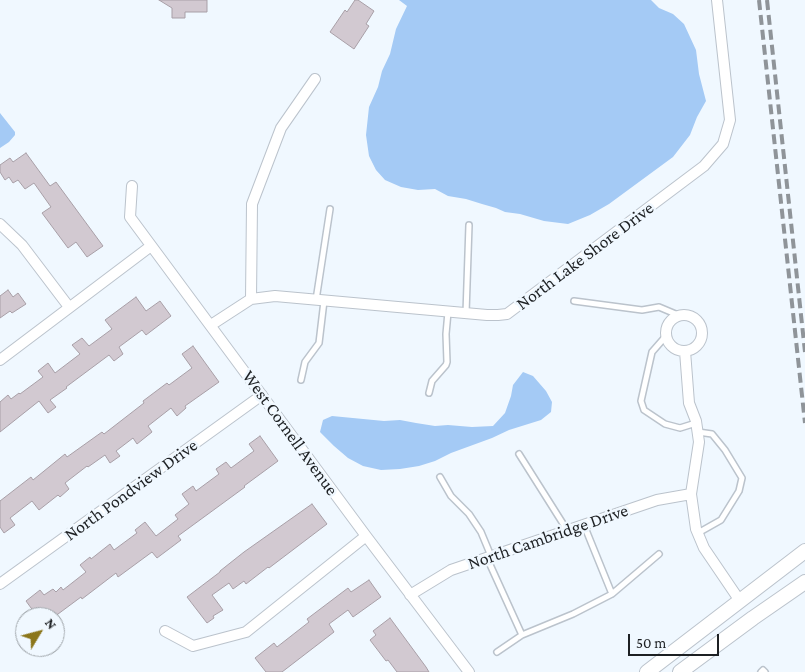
<!DOCTYPE html>
<html>
<head>
<meta charset="utf-8">
<style>
  body { margin:0 }
  #map { position:relative; width:805px; height:672px; overflow:hidden; background:#f0f8ff; font-family:"Crimson Pro",serif }
  canvas { display:block }
  .north { position:absolute; left:15px; top:607px; width:50px; height:50px; box-sizing:border-box; background:#f0f8ff; border:1px solid #9ca2a7; border-radius:50%; rotate:53deg; font-size:14px; font-weight:700; line-height:20px; text-align:center; color:#1d2023 }
  .north::after { content:''; display:block; margin:auto; width:18px; height:22px; background:#8b761a; clip-path:polygon(50% 0,100% 100%,50% 72%,0 100%) }
  .scale { position:absolute; left:628px; top:634px; width:91px; height:22px; box-sizing:border-box; border:2px solid #1d2023; border-top:0; padding-left:6px; font-size:15px; line-height:18px; white-space:nowrap; color:#1d2023; -webkit-text-stroke:4px #f0f8ff; paint-order:stroke }
</style>
</head>
<body>
<div id="map">
<canvas width="805" height="672"></canvas>
<div class="north">N</div>
<div class="scale">50 m</div>
</div>
<script>
const context = document.querySelector('canvas').getContext('2d');
context.lineJoin = 'round';
function fill(path, color) { context.fillStyle = color; context.fill(path, 'evenodd'); }
const toPath = rows => new Path2D(rows.map(r => 'M' + r).join(''));
function stroke(path, color, width, dash) { context.strokeStyle = color; context.lineWidth = width; context.lineCap = dash ? 'butt' : 'round'; context.setLineDash(dash || []); context.stroke(path); }
function label(font, color, halo, rows, align = 'center') {
  context.font = font + ' "Crimson Pro",serif'; context.lineWidth = 5; context.setLineDash([]); context.textBaseline = 'middle'; context.strokeStyle = halo; context.fillStyle = color; for (const [text, x, y, turn = 0] of rows) {
    context.save(); context.translate(x, y); context.rotate((+turn || 0) * Math.PI / 180); context.textAlign = isNaN(turn) ? turn : align; if (halo) context.strokeText(text, 0, 0); context.fillText(text, 0, 0); context.restore();
  }
}
const water = toPath([
  [399,0,651,0,659,8,673,14,684,24,696,50,699,74,706,101,697,117,690,135,673,157,609,204,590,215,568,224,544,221,520,214,505,212,496,208,482,204,466,199,448,196,435,189,418,190,401,187,385,180,376,170,369,156,366,135,369,107,378,87,382,71,390,54,396,29,407,6],
  [0,113,15,132,15,135,9,142,0,148],
  [523,372,533,376,546,391,552,402,551,412,541,420,509,430,492,438,451,453,435,461,419,466,400,469,381,470,363,466,348,458,334,446,320,432,323,420,332,416,384,421,400,420,416,423,435,426,448,425,472,427,493,426,505,413,511,396,513,385]
]);
const building = toPath([
  [159,0,207,0,207,12,185,12,185,18,172,18,172,8,159,0],
  [355,0,358,0,374,11,366,24,369,26,354,49,330,32,345,10,347,12,355,0],
  [26,153,50,186,56,182,103,246,87,257,76,242,68,248,42,213,51,207,34,183,25,189,18,180,13,183,9,177,5,180,0,172,0,165,10,158,13,162,26,153],
  [8,290,13,297,18,293,26,304,12,313,10,311,0,318,0,296,8,290],
  [136,297,146,311,160,301,171,316,146,335,142,330,119,347,123,354,114,361,109,355,66,387,67,388,50,400,56,407,48,413,39,401,0,432,0,402,8,395,11,399,19,393,20,394,43,377,38,371,48,363,55,373,80,354,72,345,82,338,89,346,112,329,105,320,136,297],
  [193,346,219,382,185,406,186,408,177,416,171,408,148,426,152,432,137,444,133,438,116,451,120,456,110,463,105,455,88,467,87,466,65,483,69,489,60,497,58,495,39,510,32,501,10,518,15,525,4,533,0,527,0,501,31,477,33,480,65,454,67,457,102,432,104,434,144,403,143,401,167,383,169,385,192,368,182,354,193,346],
  [260,436,278,461,244,486,245,487,178,536,181,540,157,558,152,552,118,577,116,573,82,599,81,597,54,617,46,617,39,608,34,612,26,601,40,590,44,595,53,589,56,592,61,587,63,590,86,572,80,565,90,557,91,559,110,544,114,550,137,533,135,530,145,522,156,536,178,519,175,515,189,504,182,494,193,486,196,491,219,474,216,469,226,462,231,468,254,451,249,444,260,436],
  [312,504,327,524,269,568,268,567,246,584,244,581,233,589,229,583,212,595,223,610,213,616,214,618,207,623,187,597,220,572,220,571,244,552,312,504],
  [369,580,381,597,353,617,348,610,329,624,334,632,282,672,266,672,255,658,274,643,277,647,309,622,307,619,348,588,351,592,369,580],
  [390,618,426,667,429,672,397,672,388,660,386,661,370,640,376,635,373,631,390,618]
]);
const service = toPath([
  [316,300,330,209],
  [574,301,642,310,659,307,678,315],
  [466,313,469,225],
  [666,336,652,352,641,401,644,410,665,424,680,428,696,423],
  [301,380,305,362,319,343,324,301],
  [429,393,432,381,446,365,447,362,446,334,448,312],
  [519,454,567,530],
  [440,477,451,496,469,514,481,532,491,556],
  [698,533,721,520,739,491,742,478,725,450,712,434,698,432],
  [487,558,522,635,573,614,612,594,584,525],
  [612,594,659,554],
  [497,652,522,635],
  [761,672,763,670,765,672]
]);
const minor = toPath([
  [132,186,130,217,366,536,469,672],
  [0,224,22,245,69,307],
  [251,299,252,204,281,128,315,79],
  '666 333a18 18 0 1 1 36 0a18 18 0 1 1-36 0Z',
  [211,325,251,299,275,296,487,315,498,315,507,314,704,166,723,144,730,120,717,0],
  [685,351,689,403,696,421,699,442,691,494,696,529,704,548,740,601],
  [0,360,151,246],
  [0,584,262,395],
  [410,595,451,570,657,500,691,494],
  [165,631,193,646,246,632,366,536]
]);
const secondary = toPath([
  [647,672,805,551],
  [680,672,753,618,805,582]
]);
const rail = toPath([
  [759,0,805,423],
  [767,0,805,352]
]);
const streetNames = [
  ["North Lake Shore Drive",585,256,-37],
  ["West Cornell Avenue",290,433,54],
  ["North Pondview Drive",131,490,-36],
  ["North Cambridge Drive",548,537,-19]
];
fill(water, '#a4caf5');
fill(building, '#d2c9d1');
stroke(building, '#a89fa7', 1);
stroke(service, '#bbc3cc', 8);
stroke(minor, '#bbc3cc', 12);
stroke(secondary, '#bbc3cc', 16);
stroke(service, '#fff', 5);
stroke(minor, '#fff', 10);
stroke(secondary, '#fff', 14);
stroke(rail, '#8f9499', 4, [10, 5]);
label('18px', '#1d2023', '#f0f8ff', streetNames);
</script>
</body>
</html>
